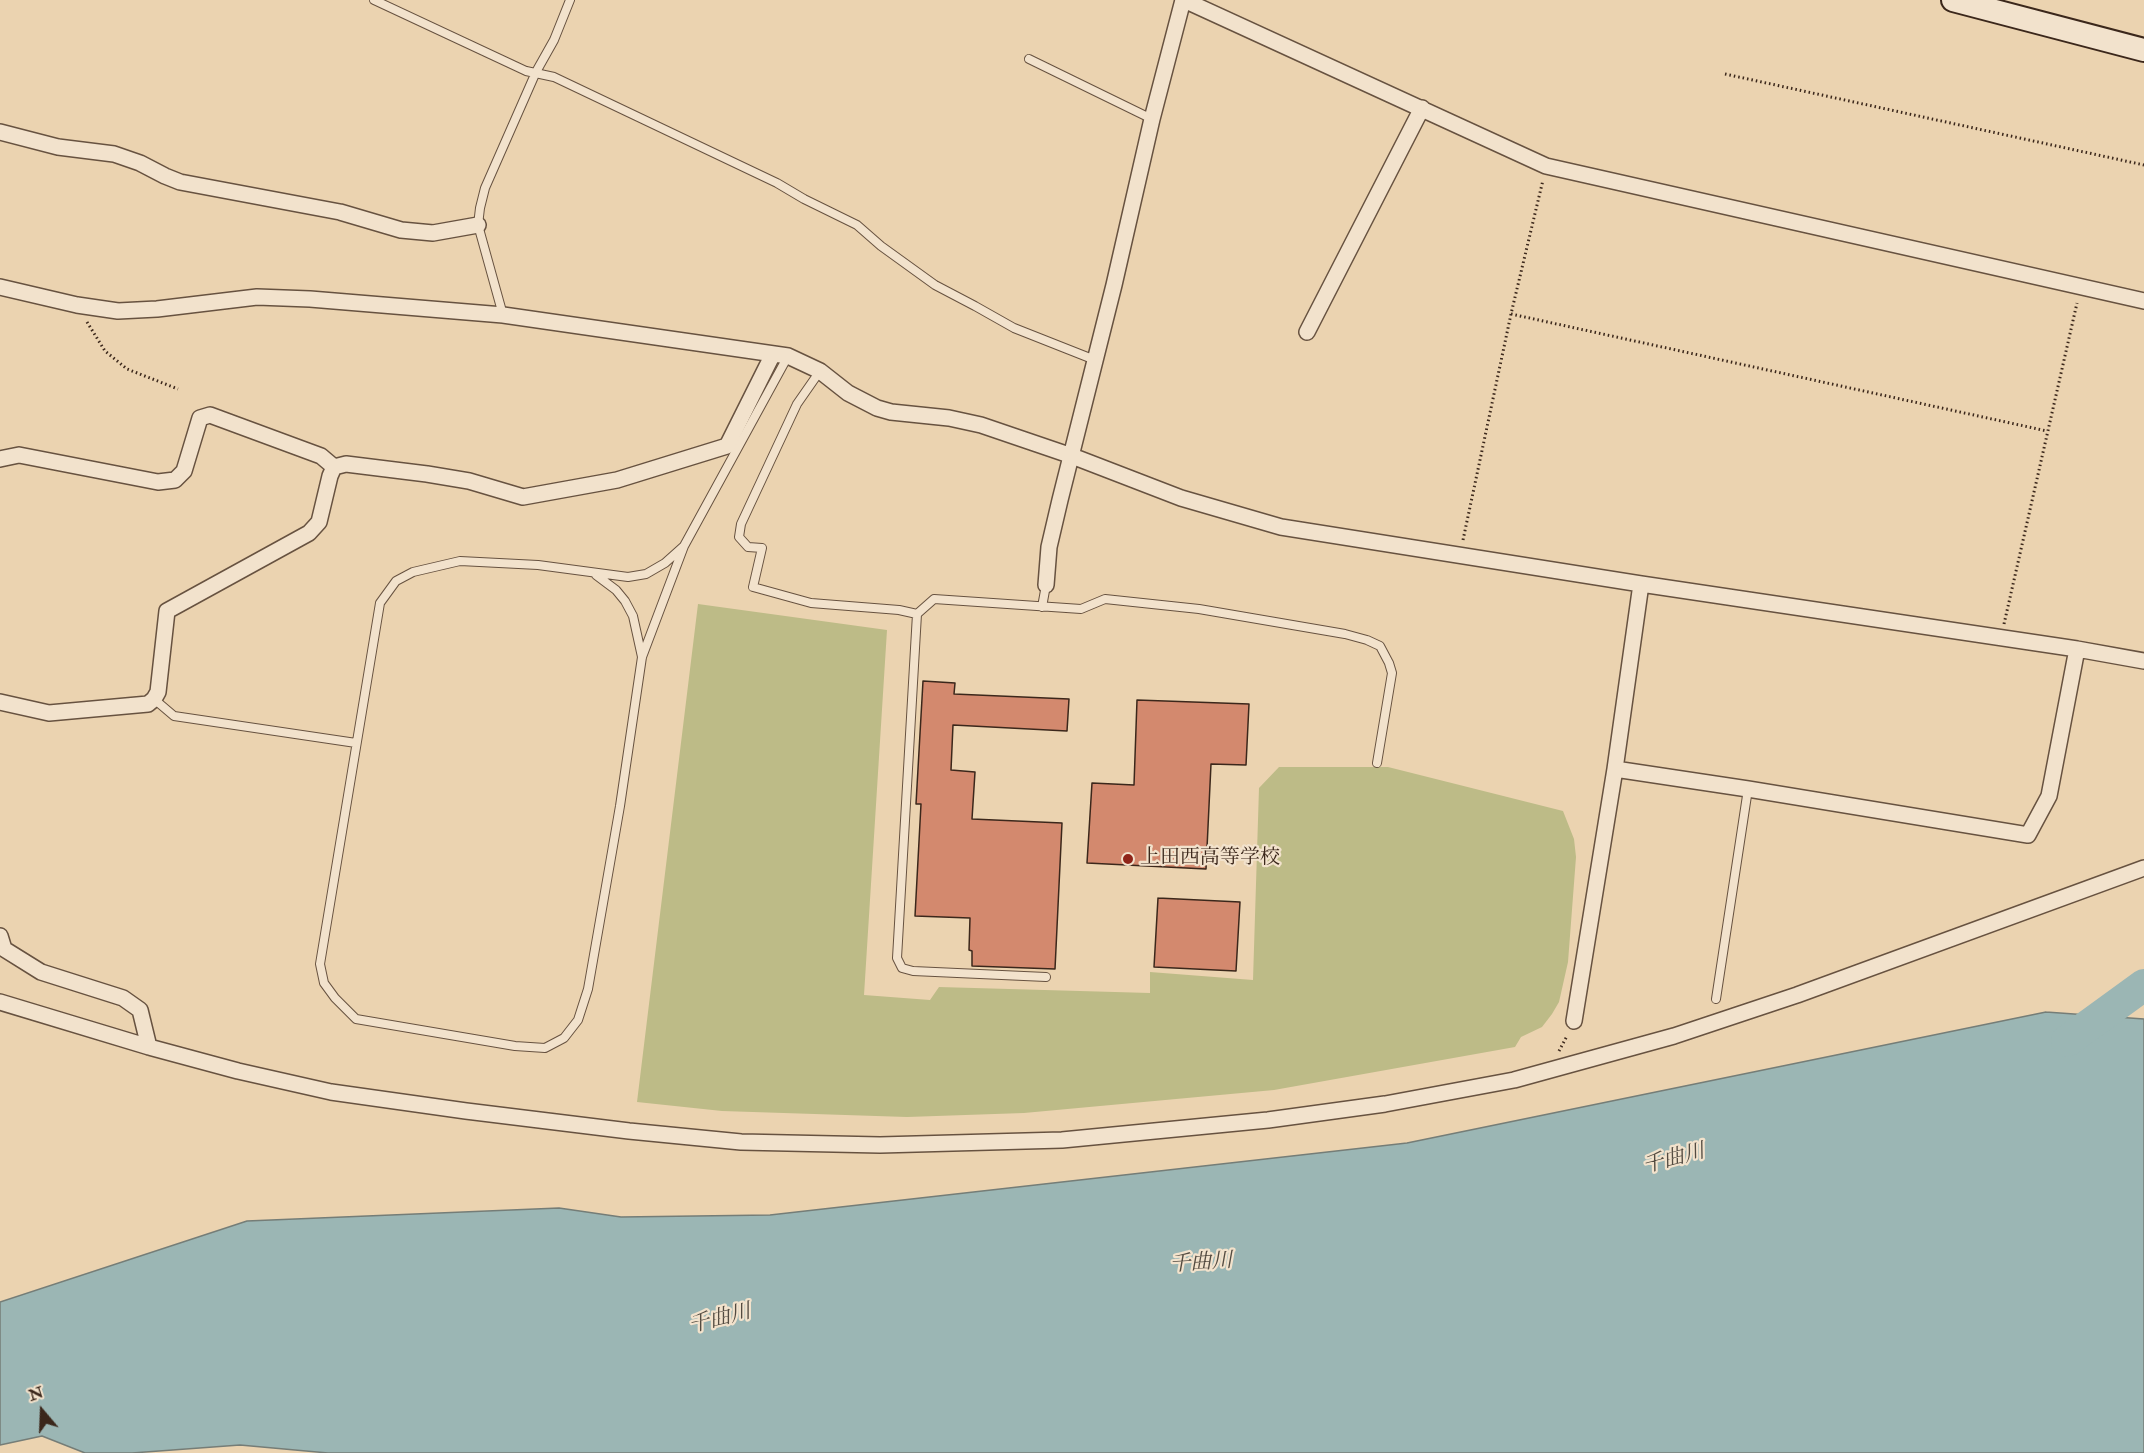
<!DOCTYPE html>
<html>
<head>
<meta charset="utf-8">
<style>
  body { margin:0 }
  #map { position:relative; width:2144px; height:1453px; overflow:hidden; background:#ebd3b0; font-family:"IM FELL Double Pica",serif }
  canvas { display:block }
  .north { position:absolute; left:12px; top:1381px; width:60px; height:60px; -webkit-text-stroke:4px #f2e2cc; paint-order:stroke; rotate:341deg; font-size:16px; font-weight:700; line-height:24px; text-align:center; color:#3b271b }
  .north::after { content:''; display:block; margin:auto; width:21px; height:27px; background:#3b271b; clip-path:polygon(50% 0,100% 100%,50% 72%,0 100%) }
</style>
</head>
<body>
<div id="map">
<canvas width="2144" height="1453"></canvas>
<div class="north">N</div>
</div>
<script>
const context = document.querySelector('canvas').getContext('2d');
context.lineJoin = 'round';
function fill(path, color) { context.fillStyle = color; context.fill(path, 'evenodd'); }
const toPath = rows => new Path2D(rows.map(r => 'M' + r).join(''));
function stroke(path, color, width, dash) { context.strokeStyle = color; context.lineWidth = width; context.lineCap = dash ? 'butt' : 'round'; context.setLineDash(dash || []); context.stroke(path); }
function label(font, color, halo, rows, align = 'center') {
  context.font = font + ' "IM FELL Double Pica","Noto Serif JP",serif'; context.lineWidth = 4.5; context.setLineDash([]); context.textBaseline = 'middle'; context.strokeStyle = halo; context.fillStyle = color; for (const [text, x, y, turn = 0] of rows) {
    context.save(); context.translate(x, y); context.rotate((+turn || 0) * Math.PI / 180); context.textAlign = isNaN(turn) ? turn : align; if (halo) context.strokeText(text, 0, 0); context.fillText(text, 0, 0); context.restore();
  }
}
const green = toPath([
  [698,604,887,630,864,995,930,1000,939,987,1150,993,1150,972,1253,980,1259,788,1279,767,1388,767,1563,811,1574,839,1576,857,1568,962,1559,1002,1552,1014,1542,1027,1521,1037,1515,1047,1274,1090,1024,1113,907,1117,722,1111,637,1102]
]);
const water = toPath([
  [2046,1012,2144,1019,2144,1453,328,1453,240,1445,132,1453,85,1453,42,1436,0,1445,0,1302,247,1221,559,1208,621,1217,770,1215,1407,1143,2046,1012]
]);
const river = toPath([
  [2067,1041,2144,985]
]);
const building = toPath([
  [923,681,955,683,954,694,1069,699,1067,731,953,725,951,770,975,772,972,819,1062,823,1055,969,972,966,972,951,969,950,970,918,915,916,921,804,916,804,923,681],
  [1137,700,1249,704,1246,765,1211,764,1206,869,1087,863,1092,783,1134,785,1137,700],
  [1158,898,1240,902,1236,971,1154,967,1158,898]
]);
const path = toPath([
  [1725,74,2144,165],
  [1511,314,2047,431],
  [87,322,105,351,127,369,178,389],
  [1463,540,1511,314,1543,180],
  [2004,624,2077,303],
  [1559,1051,1567,1036]
]);
const lane = toPath([
  [374,0,526,71,554,77,777,183,804,199,857,225,881,246,935,285,975,306,1014,328,1095,360],
  [1029,59,1152,119],
  [503,315,478,225,480,208,485,188,536,72,554,40,570,0],
  [820,371,797,404,741,524,739,537,748,547,762,548,753,587,811,603,899,610,917,614,934,599,1081,609,1105,599,1199,609,1345,634,1367,640,1380,646,1389,663,1392,673,1377,763],
  [684,546,665,563,646,574,628,577,538,565,460,561,413,572,396,581,380,603,320,964,324,983,335,998,356,1019,515,1046,545,1048,564,1038,578,1020,588,989,620,806,642,657,684,546,788,356],
  [596,575,616,590,625,601,633,616,642,657],
  [1042,607,1046,585],
  [917,614,897,958,902,968,913,971,1046,977],
  [154,699,174,716,356,743],
  [1716,999,1748,789]
]);
const street = toPath([
  [1184,0,1546,166,2144,301],
  [0,132,58,147,114,154,140,163,165,176,180,182,340,212,401,230,433,233,478,225],
  [0,287,77,305,118,311,157,309,257,297,310,299,503,315,788,356,820,371,848,393,877,408,891,412,949,418,981,425,1072,456,1181,498,1281,527,1641,584,2077,649,2144,661],
  [1307,332,1422,108],
  [0,459,19,455,158,482,175,480,184,471,200,418,210,415,321,456,334,467],
  [1046,585,1049,547,1060,500,1114,285,1152,119,1183,0],
  [0,702,49,713,148,704,154,699,158,692,167,611,309,533,319,522,330,476,334,467,346,464,427,474,469,481,523,497,617,480,727,446,773,354],
  [1615,769,1748,789,2028,835,2049,796,2077,649],
  [0,936,4,949,41,972,123,998,140,1010,149,1047],
  [0,1002,149,1047,238,1071,331,1092,466,1111,629,1131,741,1142,880,1145,1062,1140,1268,1120,1385,1104,1514,1080,1674,1036,1797,995,2144,868],
  [1574,1021,1615,769,1641,584]
]);
const secondary = toPath([
  [1953,0,2144,50]
]);
const markers = [
  [1128,859,6,"#8f2418"]
];
const poiNames = [
  ["上田西高等学校",1140,859]
];
const waterNames = [
  ["千曲川",1674,1160,-15],
  ["千曲川",1201,1264,-4],
  ["千曲川",720,1320,-14]
];
fill(green, '#bdbb87');
fill(water, '#9bb6b4');
stroke(water, '#757d77', 1.5);
stroke(river, '#9bb6b4', 32);
fill(building, '#d3896e');
stroke(building, '#3b271b', 1.5);
stroke(lane, '#675240', 10);
stroke(street, '#675240', 18);
stroke(secondary, '#3b271b', 26);
stroke(path, '#3b271b', 3, [1.5, 3]);
stroke(lane, '#f2e2cc', 8);
stroke(street, '#f2e2cc', 15);
stroke(secondary, '#f2e2cc', 22);
for (const [x, y, r, color] of markers) { const dot = new Path2D(); dot.arc(x, y, r, 0, 2 * Math.PI); context.fillStyle = color; context.fill(dot); stroke(dot, '#f2e2cc', 2); }
label('20px', '#3b271b', '#f2e2cc', poiNames, 'left');
label('italic 21px', '#534b41', '#f2e2cc', waterNames);
</script>
</body>
</html>
